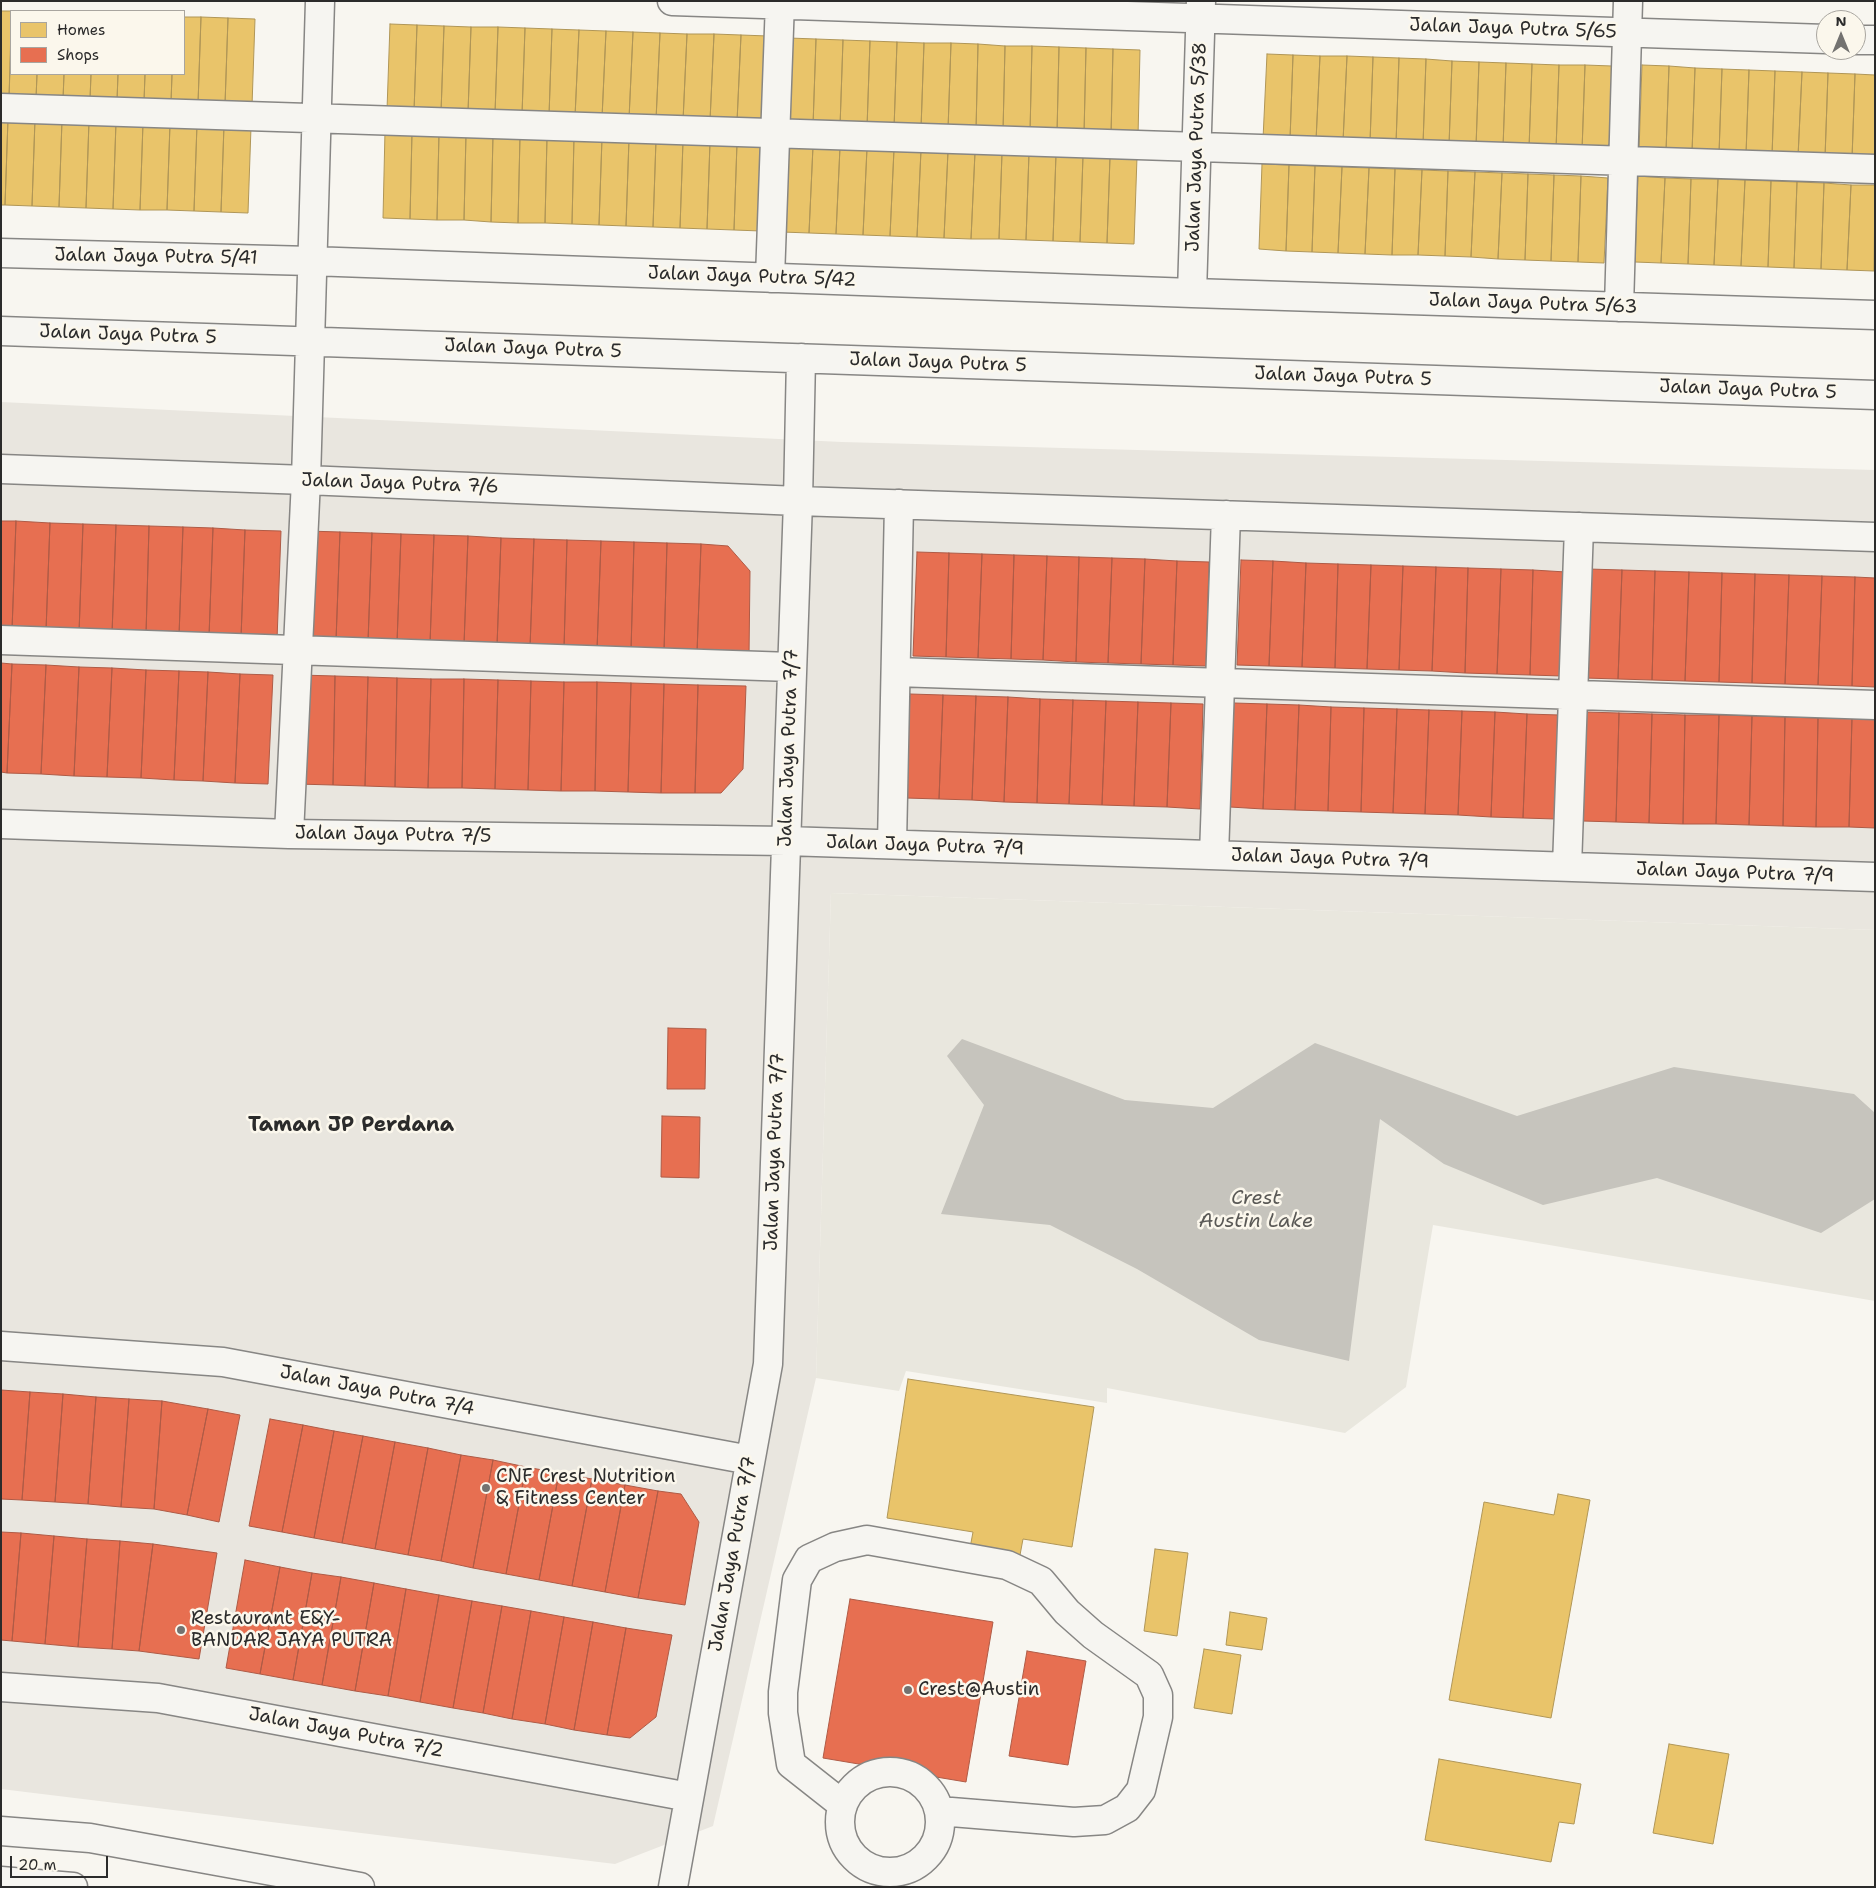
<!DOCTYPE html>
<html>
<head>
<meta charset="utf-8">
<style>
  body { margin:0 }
  #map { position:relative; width:1876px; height:1888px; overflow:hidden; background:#f8f6f0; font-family:"Shantell Sans",sans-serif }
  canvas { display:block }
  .frame { position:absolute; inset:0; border:2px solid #2b2b2b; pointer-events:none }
  .legend { position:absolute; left:10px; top:10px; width:175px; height:65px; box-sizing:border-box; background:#fbf7ec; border:1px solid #a8a59f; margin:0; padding:6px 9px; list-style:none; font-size:15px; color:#2b2b2b }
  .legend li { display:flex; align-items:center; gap:10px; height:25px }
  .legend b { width:25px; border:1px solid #a8a59f }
  .north { position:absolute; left:1816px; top:10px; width:50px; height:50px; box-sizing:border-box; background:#fbf7ec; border:1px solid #a8a59f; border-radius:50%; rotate:0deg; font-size:14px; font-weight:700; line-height:20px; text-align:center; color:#2b2b2b }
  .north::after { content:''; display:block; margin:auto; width:18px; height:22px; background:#737270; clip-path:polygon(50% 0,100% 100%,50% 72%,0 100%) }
  .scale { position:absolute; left:10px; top:1856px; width:98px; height:22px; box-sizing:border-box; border:2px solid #2b2b2b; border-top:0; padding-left:6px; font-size:15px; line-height:18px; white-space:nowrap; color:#2b2b2b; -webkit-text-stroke:4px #fbf7ec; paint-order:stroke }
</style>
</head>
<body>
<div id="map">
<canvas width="1876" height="1888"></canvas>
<div class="frame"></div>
<ul class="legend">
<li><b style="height:14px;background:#e9c46a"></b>Homes</li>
<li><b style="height:14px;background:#e76f51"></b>Shops</li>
</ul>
<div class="north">N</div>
<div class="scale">20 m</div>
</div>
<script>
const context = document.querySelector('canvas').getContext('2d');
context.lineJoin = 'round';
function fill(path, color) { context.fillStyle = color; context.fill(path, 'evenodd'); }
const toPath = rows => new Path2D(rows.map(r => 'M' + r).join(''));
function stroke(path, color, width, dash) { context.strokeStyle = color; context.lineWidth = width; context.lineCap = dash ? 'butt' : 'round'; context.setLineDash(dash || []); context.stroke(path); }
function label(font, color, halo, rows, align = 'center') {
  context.font = font + ' "Shantell Sans",sans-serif'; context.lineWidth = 5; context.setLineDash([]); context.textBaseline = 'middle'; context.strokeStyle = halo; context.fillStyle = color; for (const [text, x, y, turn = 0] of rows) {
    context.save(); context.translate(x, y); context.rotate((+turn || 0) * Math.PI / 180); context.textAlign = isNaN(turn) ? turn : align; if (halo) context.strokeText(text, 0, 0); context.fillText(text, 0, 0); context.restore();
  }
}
const built = toPath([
  [1,402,842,442,1875,470,1875,930,831,893,816,1378,713,1826,615,1864,1,1789]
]);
const green = toPath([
  [831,893,1875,930,1875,1301,1433,1225,1406,1387,1345,1433,1107,1388,1107,1403,906,1371,899,1391,816,1378]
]);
const water = toPath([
  [962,1039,1125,1100,1213,1108,1315,1043,1517,1116,1674,1067,1854,1094,1875,1113,1875,1199,1821,1233,1657,1178,1543,1205,1444,1164,1380,1119,1349,1361,1259,1340,1137,1269,1050,1225,941,1214,984,1105,947,1056]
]);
const homes = toPath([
  [1,11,12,11,9,98,1,97,1,11],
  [184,17,201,17,198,104,171,103,172,74,184,74,184,17],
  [201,17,228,18,225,105,198,104,201,17],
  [228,18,255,19,252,106,225,105,228,18],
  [390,24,417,25,414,112,387,110,390,24],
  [417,25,444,26,441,113,414,112,417,25],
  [444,26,471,27,468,113,441,113,444,26],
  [471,27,498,27,495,114,468,113,471,27],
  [498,27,525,28,522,115,495,114,498,27],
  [11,28,11,74,37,74,36,99,9,98,11,28],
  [525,28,552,29,549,116,522,115,525,28],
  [552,29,579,30,575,117,549,116,552,29],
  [579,30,606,31,602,118,575,117,579,30],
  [606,31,633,32,629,119,602,118,606,31],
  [633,32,660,33,656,120,629,119,633,32],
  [660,33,687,34,683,121,656,120,660,33],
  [687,34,714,34,710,121,683,121,687,34],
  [714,34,741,35,737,122,710,121,714,34],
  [741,35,768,36,764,123,737,122,741,35],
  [789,38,816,39,813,126,786,125,789,38],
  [816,39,843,40,840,127,813,126,816,39],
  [843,40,870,41,867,128,840,127,843,40],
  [870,41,897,42,894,129,867,128,870,41],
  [897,42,924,43,921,129,894,129,897,42],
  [924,43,951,43,948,130,921,129,924,43],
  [951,43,978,44,976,131,948,130,951,43],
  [978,44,1005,46,1003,132,976,131,978,44],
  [1005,46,1032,46,1030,133,1003,132,1005,46],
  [1032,46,1059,47,1057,134,1030,133,1032,46],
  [1059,47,1086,48,1084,135,1057,134,1059,47],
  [1086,48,1113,49,1111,136,1084,135,1086,48],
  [1113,49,1140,50,1138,137,1111,136,1113,49],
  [1267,54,1293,55,1290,140,1263,139,1267,54],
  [1293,55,1320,56,1316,141,1290,140,1293,55],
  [1320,56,1347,56,1343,142,1316,141,1320,56],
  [1347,56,1373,57,1370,143,1343,142,1347,56],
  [1373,57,1399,58,1396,144,1370,143,1373,57],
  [1399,58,1426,59,1423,145,1396,144,1399,58],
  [1426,59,1452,61,1449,146,1423,145,1426,59],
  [1452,61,1479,62,1476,147,1449,146,1452,61],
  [1479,62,1506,63,1503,148,1476,147,1479,62],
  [1506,63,1532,64,1529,149,1503,148,1506,63],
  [1532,64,1559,65,1556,150,1529,149,1532,64],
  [1559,65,1585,65,1582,151,1556,150,1559,65],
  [1585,65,1612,66,1609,152,1582,151,1585,65],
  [1642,65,1669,66,1666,152,1639,151,1642,65],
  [1669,66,1695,68,1692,153,1666,152,1669,66],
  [1695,68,1722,69,1719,154,1692,153,1695,68],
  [1722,69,1749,70,1746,155,1719,154,1722,69],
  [1749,70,1775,71,1772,156,1746,155,1749,70],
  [1775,71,1802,72,1798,157,1772,156,1775,71],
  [1802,72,1828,73,1825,158,1798,157,1802,72],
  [1828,73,1855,74,1852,159,1825,158,1828,73],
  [37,74,64,74,63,100,36,99,37,74],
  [64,74,91,74,90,100,63,100,64,74],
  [91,74,118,74,117,101,90,100,91,74],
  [118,74,145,74,144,102,117,101,118,74],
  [145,74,172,74,171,103,144,102,145,74],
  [1855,74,1875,75,1875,160,1852,159,1855,74],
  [1,118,8,119,5,205,1,205,1,118],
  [8,119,35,119,32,206,5,205,8,119],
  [35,119,62,120,59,207,32,206,35,119],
  [62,120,89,121,86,208,59,207,62,120],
  [89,121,116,122,113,209,86,208,89,121],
  [116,122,143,123,140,210,113,209,116,122],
  [143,123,170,124,167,210,140,210,143,123],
  [170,124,197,124,194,211,167,210,170,124],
  [197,124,224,125,221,212,194,211,197,124],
  [224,125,251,127,248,213,221,212,224,125],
  [385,131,412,132,410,219,383,218,385,131],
  [412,132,439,133,437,220,410,219,412,132],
  [439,133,466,134,464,220,437,220,439,133],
  [466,134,493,135,491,222,464,220,466,134],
  [493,135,520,136,518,223,491,222,493,135],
  [520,136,547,137,545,223,518,223,520,136],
  [547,137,574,137,572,224,545,223,547,137],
  [574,137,602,138,599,225,572,224,574,137],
  [602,138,629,139,626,226,599,225,602,138],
  [629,139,656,140,653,227,626,226,629,139],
  [656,140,683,141,680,228,653,227,656,140],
  [683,141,710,142,707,229,680,228,683,141],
  [710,142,737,143,734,230,707,229,710,142],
  [737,143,764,144,761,231,734,230,737,143],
  [786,146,813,146,809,233,782,232,786,146],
  [813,146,840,147,836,234,809,233,813,146],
  [840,147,867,148,863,235,836,234,840,147],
  [867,148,894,149,890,236,863,235,867,148],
  [894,149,921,150,917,237,890,236,894,149],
  [921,150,948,151,944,238,917,237,921,150],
  [948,151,975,152,971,239,944,238,948,151],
  [975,152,1002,153,999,239,971,239,975,152],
  [1002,153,1029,153,1026,240,999,239,1002,153],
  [1029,153,1056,154,1053,241,1026,240,1029,153],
  [1056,154,1083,156,1080,242,1053,241,1056,154],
  [1083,156,1110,157,1107,243,1080,242,1083,156],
  [1110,157,1137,157,1134,244,1107,243,1110,157],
  [1262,164,1289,165,1286,251,1259,249,1262,164],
  [1289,165,1315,166,1312,252,1286,251,1289,165],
  [1315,166,1342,167,1338,253,1312,252,1315,166],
  [1342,167,1369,168,1365,254,1338,253,1342,167],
  [1369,168,1395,169,1392,255,1365,254,1369,168],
  [1395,169,1422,170,1418,255,1392,255,1395,169],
  [1422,170,1448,171,1445,256,1418,255,1422,170],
  [1448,171,1475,172,1471,257,1445,256,1448,171],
  [1475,172,1502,173,1498,259,1471,257,1475,172],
  [1502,173,1528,174,1525,260,1498,259,1502,173],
  [1528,174,1554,175,1551,261,1525,260,1528,174],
  [1554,175,1581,176,1578,262,1551,261,1554,175],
  [1581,176,1608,178,1604,263,1578,262,1581,176],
  [1638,176,1665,178,1661,263,1635,262,1638,176],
  [1665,178,1691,179,1688,264,1661,263,1665,178],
  [1691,179,1718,179,1714,265,1688,264,1691,179],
  [1718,179,1745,180,1741,266,1714,265,1718,179],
  [1745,180,1771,181,1768,267,1741,266,1745,180],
  [1771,181,1797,182,1794,268,1768,267,1771,181],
  [1797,182,1824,183,1821,269,1794,268,1797,182],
  [1824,183,1851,185,1847,270,1821,269,1824,183],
  [1851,185,1875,185,1874,271,1847,270,1851,185],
  [908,1379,1094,1407,1072,1547,1023,1539,1020,1555,970,1548,973,1532,887,1518,908,1379],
  [1558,1494,1590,1500,1551,1718,1449,1700,1484,1502,1554,1515,1558,1494],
  [1155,1549,1188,1553,1177,1636,1144,1631,1155,1549],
  [1230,1612,1267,1618,1262,1650,1226,1645,1230,1612],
  [1204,1649,1241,1655,1232,1714,1194,1708,1204,1649],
  [1669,1744,1729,1754,1713,1844,1653,1833,1669,1744],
  [1439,1759,1581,1784,1574,1824,1559,1822,1551,1862,1425,1840,1439,1759]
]);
const shops = toPath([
  [1,521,16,521,12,630,1,630,1,521],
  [16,521,50,523,46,631,12,630,16,521],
  [50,523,83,524,79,633,46,631,50,523],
  [83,524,116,525,112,634,79,633,83,524],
  [116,525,149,526,146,635,112,634,116,525],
  [149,526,183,527,179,636,146,635,149,526],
  [183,527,213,528,209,637,179,636,183,527],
  [213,528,245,530,241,638,209,637,213,528],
  [245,530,281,531,277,640,241,638,245,530],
  [307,531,340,532,336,641,302,640,307,531],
  [340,532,372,533,368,642,336,641,340,532],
  [372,533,401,534,397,643,368,642,372,533],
  [401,534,434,535,430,644,397,643,401,534],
  [434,535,468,536,464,645,430,644,434,535],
  [468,536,501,538,497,646,464,645,468,536],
  [501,538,534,539,530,648,497,646,501,538],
  [534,539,567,540,564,649,530,648,534,539],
  [567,540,601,541,597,650,564,649,567,540],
  [601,541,634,542,631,651,597,650,601,541],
  [634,542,667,543,664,652,631,651,634,542],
  [667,543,701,544,697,653,664,652,667,543],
  [701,544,728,546,750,571,749,656,697,653,701,544],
  [917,552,949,553,946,657,913,656,917,552],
  [949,553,982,554,978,658,946,657,949,553],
  [982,554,1014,555,1011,659,978,658,982,554],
  [1014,555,1047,556,1043,660,1011,659,1014,555],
  [1047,556,1079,557,1076,662,1043,660,1047,556],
  [1079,557,1112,558,1108,663,1076,662,1079,557],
  [1112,558,1145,559,1141,664,1108,663,1112,558],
  [1145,559,1177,561,1173,665,1141,664,1145,559],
  [1241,560,1273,561,1269,666,1237,665,1241,560],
  [1177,561,1209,562,1206,666,1173,665,1177,561],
  [1273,561,1306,563,1302,667,1269,666,1273,561],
  [1306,563,1338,564,1335,668,1302,667,1306,563],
  [1338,564,1371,565,1367,669,1335,668,1338,564],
  [1371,565,1403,566,1399,670,1367,669,1371,565],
  [1403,566,1436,567,1432,671,1399,670,1403,566],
  [1436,567,1468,568,1465,673,1432,671,1436,567],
  [1468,568,1501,569,1497,674,1465,673,1468,568],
  [1501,569,1533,570,1530,675,1497,674,1501,569],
  [1588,569,1622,570,1618,679,1585,678,1588,569],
  [1533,570,1566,572,1562,676,1530,675,1533,570],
  [1622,570,1655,571,1652,680,1618,679,1622,570],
  [1655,571,1689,572,1685,681,1652,680,1655,571],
  [1689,572,1722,573,1719,682,1685,681,1689,572],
  [1722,573,1755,574,1752,683,1719,682,1722,573],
  [1755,574,1789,575,1785,684,1752,683,1755,574],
  [1789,575,1822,576,1818,685,1785,684,1789,575],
  [1822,576,1855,577,1852,686,1818,685,1822,576],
  [1855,577,1875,578,1875,687,1852,686,1855,577],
  [1,663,12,664,7,773,1,772,1,663],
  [12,664,46,665,41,774,7,773,12,664],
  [46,665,79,667,74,776,41,774,46,665],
  [79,667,112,668,107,777,74,776,79,667],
  [112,668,146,670,141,778,107,777,112,668],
  [146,670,179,671,174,780,141,778,146,670],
  [179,671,208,672,203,781,174,780,179,671],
  [208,672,240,674,235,783,203,781,208,672],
  [240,674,273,675,268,784,235,783,240,674],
  [300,675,335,676,333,785,297,784,300,675],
  [335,676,368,677,365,786,333,785,335,676],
  [368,677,397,678,395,787,365,786,368,677],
  [397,678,431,679,428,788,395,787,397,678],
  [431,679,464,679,462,788,428,788,431,679],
  [464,679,498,680,495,789,462,788,464,679],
  [498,680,531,681,528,790,495,789,498,680],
  [531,681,564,682,561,791,528,790,531,681],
  [564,682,597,682,595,791,561,791,564,682],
  [597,682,631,683,628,792,595,791,597,682],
  [631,683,664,684,661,793,628,792,631,683],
  [664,684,698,685,695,793,661,793,664,684],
  [698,685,746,686,743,769,721,793,695,793,698,685],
  [910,694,943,695,939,799,906,798,910,694],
  [943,695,976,696,972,800,939,799,943,695],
  [976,696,1008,697,1004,802,972,800,976,696],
  [1008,697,1040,699,1037,803,1004,802,1008,697],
  [1040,699,1073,700,1069,804,1037,803,1040,699],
  [1073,700,1106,701,1102,805,1069,804,1073,700],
  [1106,701,1138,702,1134,806,1102,805,1106,701],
  [1138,702,1171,703,1167,807,1134,806,1138,702],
  [1171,703,1203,704,1200,809,1167,807,1171,703],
  [1234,703,1267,704,1263,809,1230,807,1234,703],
  [1267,704,1299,705,1295,810,1263,809,1267,704],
  [1299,705,1331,707,1328,811,1295,810,1299,705],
  [1331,707,1364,708,1361,812,1328,811,1331,707],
  [1364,708,1397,709,1393,813,1361,812,1364,708],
  [1397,709,1429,710,1425,814,1393,813,1397,709],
  [1429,710,1462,711,1458,815,1425,814,1429,710],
  [1462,711,1495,712,1491,817,1458,815,1462,711],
  [1495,712,1527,714,1523,818,1491,817,1495,712],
  [1585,712,1619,713,1616,822,1583,821,1585,712],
  [1619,713,1652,714,1649,823,1616,822,1619,713],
  [1527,714,1559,715,1556,819,1523,818,1527,714],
  [1652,714,1685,715,1683,824,1649,823,1652,714],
  [1685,715,1719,715,1716,824,1683,824,1685,715],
  [1719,715,1752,716,1749,825,1716,824,1719,715],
  [1752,716,1785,717,1783,826,1749,825,1752,716],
  [1785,717,1818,718,1816,827,1783,826,1785,717],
  [1818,718,1852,718,1849,827,1816,827,1818,718],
  [1852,718,1875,719,1875,828,1849,827,1852,718],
  [668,1028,706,1029,705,1089,667,1089,668,1028],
  [662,1116,700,1117,699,1178,661,1177,662,1116],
  [1,1390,30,1392,22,1500,1,1499,1,1390],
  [30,1392,63,1394,55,1502,22,1500,30,1392],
  [63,1394,96,1397,88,1504,55,1502,63,1394],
  [96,1397,129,1399,121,1507,88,1504,96,1397],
  [129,1399,162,1401,154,1509,121,1507,129,1399],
  [162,1401,208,1409,187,1515,154,1509,162,1401],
  [208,1409,240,1415,219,1522,187,1515,208,1409],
  [270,1419,303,1425,282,1532,249,1526,270,1419],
  [303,1425,334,1431,314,1538,282,1532,303,1425],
  [334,1431,363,1436,342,1543,314,1538,334,1431],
  [363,1436,395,1442,375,1549,342,1543,363,1436],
  [395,1442,428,1448,408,1555,375,1549,395,1442],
  [428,1448,461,1455,441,1561,408,1555,428,1448],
  [461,1455,493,1460,473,1568,441,1561,461,1455],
  [493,1460,526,1467,506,1574,473,1568,493,1460],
  [526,1467,559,1473,539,1580,506,1574,526,1467],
  [559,1473,592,1479,572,1586,539,1580,559,1473],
  [592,1479,625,1485,605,1592,572,1586,592,1479],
  [625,1485,658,1491,638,1598,605,1592,625,1485],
  [658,1491,681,1494,699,1522,685,1605,638,1598,658,1491],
  [1,1532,21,1533,12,1641,1,1640,1,1532],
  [21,1533,54,1536,45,1644,12,1641,21,1533],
  [54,1536,87,1539,78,1647,45,1644,54,1536],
  [87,1539,120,1541,112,1649,78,1647,87,1539],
  [120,1541,153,1544,139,1651,112,1649,120,1541],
  [153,1544,217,1553,199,1659,139,1651,153,1544],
  [245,1560,280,1567,260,1674,226,1668,245,1560],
  [280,1567,312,1573,293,1680,260,1674,280,1567],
  [312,1573,341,1577,322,1685,293,1680,312,1573],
  [341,1577,374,1583,355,1691,322,1685,341,1577],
  [374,1583,406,1589,388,1696,355,1691,374,1583],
  [406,1589,439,1595,420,1702,388,1696,406,1589],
  [439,1595,472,1601,453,1708,420,1702,439,1595],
  [850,1599,993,1622,966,1782,823,1758,850,1599],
  [472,1601,502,1606,483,1713,453,1708,472,1601],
  [502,1606,531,1611,512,1719,483,1713,502,1606],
  [531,1611,564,1617,545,1724,512,1719,531,1611],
  [564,1617,593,1622,574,1730,545,1724,564,1617],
  [593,1622,626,1628,607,1735,574,1730,593,1622],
  [626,1628,672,1635,656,1717,630,1738,607,1735,626,1628],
  [1027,1651,1086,1661,1068,1765,1009,1756,1027,1651]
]);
const minor = toPath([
  [672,1,1826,39],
  [1856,40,1875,40],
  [1,108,1875,169],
  [1,253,311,261,1192,293,1875,315],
  [770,278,780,1],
  [1192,293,1201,1],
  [1619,307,1628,1],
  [1,331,1875,395],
  [1,469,306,480,798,501,1875,537],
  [1,640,791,667],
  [896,672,1875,705],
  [1,824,289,834,786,841,1875,877],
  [289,834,306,480,320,1],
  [892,844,899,504],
  [1214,855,1226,515],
  [1567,867,1579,527],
  [1,1346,223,1362,750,1460],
  [1,1687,158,1698,689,1797],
  '840 1822a50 50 0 1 1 100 0a50 50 0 1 1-100 0Z',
  [843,1805,791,1764,783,1713,783,1692,797,1580,809,1559,835,1547,867,1540,1007,1565,1041,1581,1067,1612,1093,1635,1149,1675,1158,1695,1158,1717,1141,1790,1127,1808,1105,1820,1074,1822,939,1811],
  [673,1887,768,1364,798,501,801,358]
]);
const major = toPath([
  [1,1831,90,1838,360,1887],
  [1,1881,73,1887]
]);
const markers = [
  [486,1488,5,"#737270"],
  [181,1630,5,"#737270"],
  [908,1690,5,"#737270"]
];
const streetNames = [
  ["Jalan Jaya Putra 5/65",1513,29,2],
  ["Jalan Jaya Putra 5/38",1197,147,-88],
  ["Jalan Jaya Putra 5/41",156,257,1],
  ["Jalan Jaya Putra 5/42",752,277,2],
  ["Jalan Jaya Putra 5/63",1533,304,2],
  ["Jalan Jaya Putra 5",128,335,2],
  ["Jalan Jaya Putra 5",533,349,2],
  ["Jalan Jaya Putra 5",938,363,2],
  ["Jalan Jaya Putra 5",1343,377,2],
  ["Jalan Jaya Putra 5",1748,390,2],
  ["Jalan Jaya Putra 7/6",400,484,2],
  ["Jalan Jaya Putra 7/7",789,748,-88],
  ["Jalan Jaya Putra 7/5",393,835,1],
  ["Jalan Jaya Putra 7/9",925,846,2],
  ["Jalan Jaya Putra 7/9",1330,859,2],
  ["Jalan Jaya Putra 7/9",1735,873,2],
  ["Jalan Jaya Putra 7/7",775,1152,-88],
  ["Jalan Jaya Putra 7/4",377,1391,11],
  ["Jalan Jaya Putra 7/7",733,1554,-80],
  ["Jalan Jaya Putra 7/2",346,1733,11]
];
const poiNames = [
  ["CNF Crest Nutrition",496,1477],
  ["& Fitness Center",496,1499],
  ["Restaurant E&Y-",191,1619],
  ["BANDAR JAYA PUTRA",191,1641],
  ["Crest@Austin",918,1690]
];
const waterNames = [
  ["Crest",1256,1199],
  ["Austin Lake",1256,1222]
];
const quarterNames = [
  ["Taman JP Perdana",351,1126]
];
fill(built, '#e9e6df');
fill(green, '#e9e7de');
fill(water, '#c6c4bd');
fill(homes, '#e9c46a');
stroke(homes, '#b09657', 1);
fill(shops, '#e76f51');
stroke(shops, '#af5b46', 1);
stroke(minor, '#878684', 31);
stroke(major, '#878684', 31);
stroke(minor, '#f6f5f1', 28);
stroke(major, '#f6f5f1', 28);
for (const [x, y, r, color] of markers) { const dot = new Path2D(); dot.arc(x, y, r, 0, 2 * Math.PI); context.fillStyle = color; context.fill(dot); stroke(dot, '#fbf7ec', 2); }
label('19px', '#2b2b2b', '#fbf7ec', streetNames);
label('19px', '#2b2b2b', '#fbf7ec', poiNames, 'left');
label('italic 20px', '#5a5956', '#fbf7ec', waterNames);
label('bold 21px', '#2b2b2b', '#fbf7ec', quarterNames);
</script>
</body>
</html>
